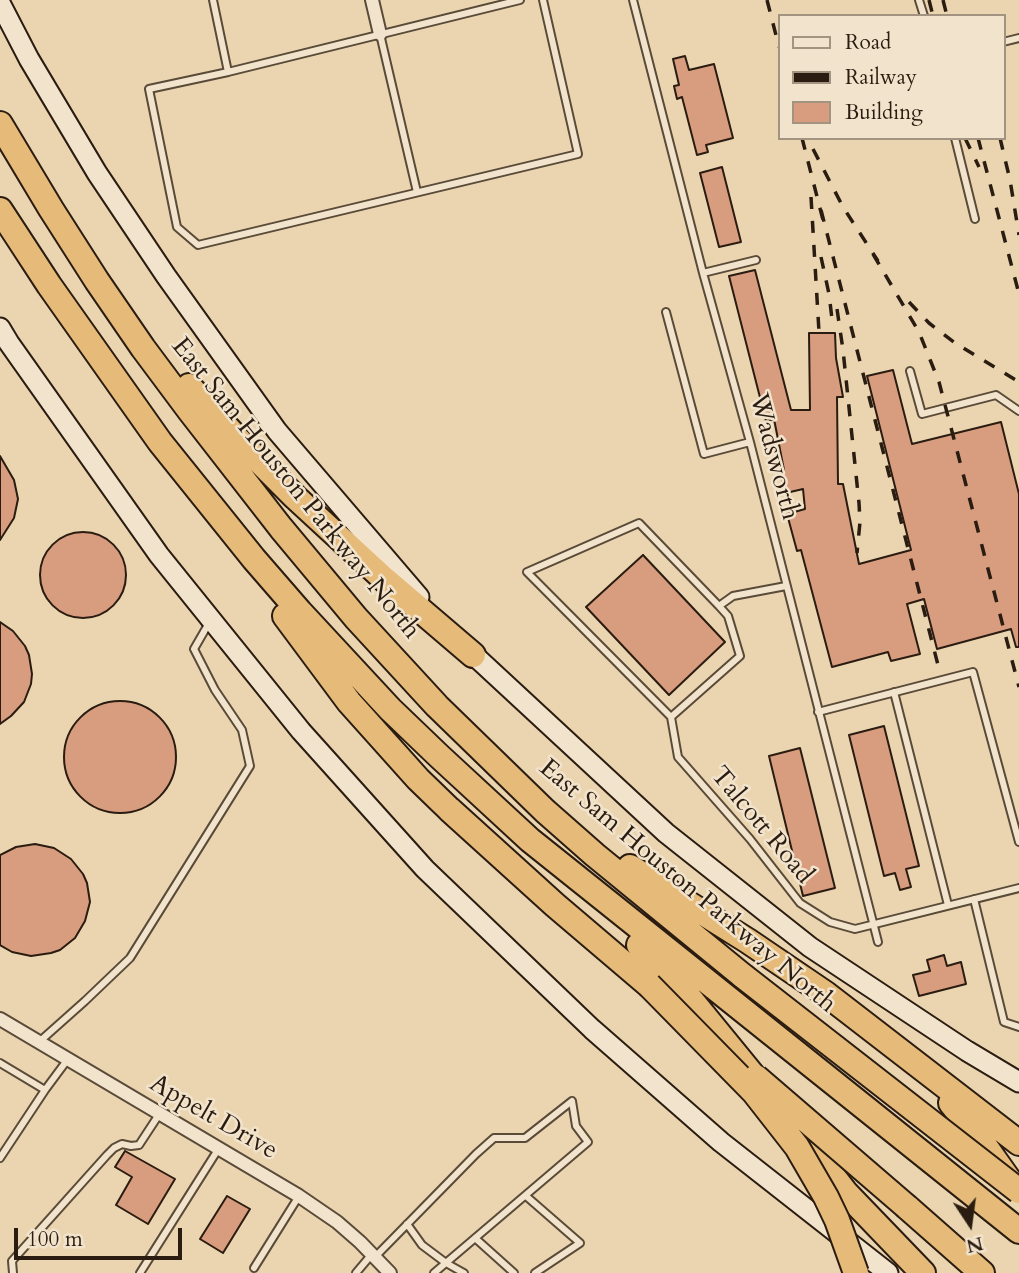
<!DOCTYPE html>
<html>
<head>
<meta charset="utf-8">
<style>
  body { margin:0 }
  #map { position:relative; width:1019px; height:1273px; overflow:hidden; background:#ebd5b1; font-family:Cardo,serif }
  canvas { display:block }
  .legend { position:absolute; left:778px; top:14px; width:228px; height:126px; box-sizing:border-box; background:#f2e4cc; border:2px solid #a29481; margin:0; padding:9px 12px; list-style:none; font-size:21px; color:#2a1c10 }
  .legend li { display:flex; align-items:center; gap:14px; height:35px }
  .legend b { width:35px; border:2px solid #a29481 }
  .north { position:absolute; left:935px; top:1189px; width:70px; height:70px; -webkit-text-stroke:5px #f2e4cc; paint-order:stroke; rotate:167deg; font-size:19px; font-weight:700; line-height:28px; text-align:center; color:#2a1c10 }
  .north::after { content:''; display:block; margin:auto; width:24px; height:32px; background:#2a1c10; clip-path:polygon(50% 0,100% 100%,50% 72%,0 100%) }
  .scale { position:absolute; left:14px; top:1228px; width:168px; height:32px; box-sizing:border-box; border:4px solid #2a1c10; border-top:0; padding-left:9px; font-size:21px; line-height:24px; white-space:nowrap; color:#2a1c10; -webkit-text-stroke:5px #f2e4cc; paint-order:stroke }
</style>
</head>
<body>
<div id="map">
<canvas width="1019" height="1273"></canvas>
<ul class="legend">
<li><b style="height:9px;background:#f2e4cc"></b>Road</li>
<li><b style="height:9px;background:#2a1c10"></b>Railway</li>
<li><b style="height:19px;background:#d89c7f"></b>Building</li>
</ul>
<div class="north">N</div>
<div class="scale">100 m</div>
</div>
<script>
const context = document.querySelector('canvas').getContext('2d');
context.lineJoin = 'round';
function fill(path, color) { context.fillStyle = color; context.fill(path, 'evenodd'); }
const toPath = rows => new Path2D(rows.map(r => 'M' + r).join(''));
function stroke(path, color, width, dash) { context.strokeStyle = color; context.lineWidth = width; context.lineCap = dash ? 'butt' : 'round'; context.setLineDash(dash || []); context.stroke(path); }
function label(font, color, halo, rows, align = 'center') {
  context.font = font + ' Cardo,serif'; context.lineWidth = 5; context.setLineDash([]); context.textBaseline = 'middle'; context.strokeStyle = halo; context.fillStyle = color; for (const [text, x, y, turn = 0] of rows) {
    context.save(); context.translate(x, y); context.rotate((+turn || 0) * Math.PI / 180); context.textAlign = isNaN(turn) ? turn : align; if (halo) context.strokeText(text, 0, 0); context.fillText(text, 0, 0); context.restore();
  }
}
const building = toPath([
  [685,56,689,70,714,64,733,138,706,145,708,152,697,155,682,97,677,99,674,86,679,85,673,59,685,56],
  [722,167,741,242,719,247,700,173,722,167],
  [755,270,791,410,810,410,809,333,835,333,836,358,843,397,837,397,838,484,843,484,859,564,911,550,867,376,893,370,912,444,1001,422,1019,494,1019,647,1016,647,1011,629,937,649,924,599,907,604,920,654,891,661,888,652,832,667,801,550,797,551,787,514,805,509,803,489,786,493,780,471,784,470,774,419,766,421,729,276,755,270],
  [0,456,14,480,18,499,14,518,0,540,0,456],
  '40 575a43 43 0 1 1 86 0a43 43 0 1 1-86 0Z',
  [643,555,725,642,669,695,586,607,643,555],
  [0,622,13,631,25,646,29,655,32,674,31,684,24,702,11,716,0,724,0,622],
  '64 757a56 56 0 1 1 112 0a56 56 0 1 1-112 0Z',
  [884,726,919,866,906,869,911,887,900,890,895,873,884,876,849,735,884,726],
  [800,748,835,888,803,896,769,756,800,748],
  [35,844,54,848,71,859,83,874,87,883,90,902,85,921,75,938,60,950,51,953,31,956,12,952,0,945,0,855,16,847,35,844],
  [944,955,947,966,961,962,966,984,919,996,913,975,930,971,927,960,944,955],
  [125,1151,175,1179,148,1224,116,1205,132,1177,115,1167,125,1151],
  [227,1196,250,1209,223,1253,200,1239,227,1196]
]);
const service = toPath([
  [213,0,228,72],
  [520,0,228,72,149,89,177,227,198,245,578,154,543,0],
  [633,0,703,273,750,442,878,942],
  [919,0,924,16],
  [380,34,417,192],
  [1003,42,1019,38],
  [955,138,975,219],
  [703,273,756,260],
  [666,312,704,454,750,442],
  [910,371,922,414,996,395,1019,411],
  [719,606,728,616,740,656,671,717,527,572,639,523,719,606,733,596,786,586],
  [894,692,948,905],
  [818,712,973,672,1019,842],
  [671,717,678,757,750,839,800,903,830,922,855,929,1019,888],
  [974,899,1004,1022,1019,1027],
  [39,1042,85,1001,130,958,250,766,242,730,215,690,194,649,209,623],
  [0,1063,45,1090],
  [0,1158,45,1090,68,1059],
  [526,1196,580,1243,535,1273],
  [407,1224,422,1245,446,1263,464,1273],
  [475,1238,514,1273],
  [375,1257,476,1154,494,1138,525,1138,572,1101,576,1126,588,1142,434,1273],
  [254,1268,299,1196],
  [13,1273,12,1261,107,1155,114,1148,122,1144,131,1146,139,1145,160,1113],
  [140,1273,219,1148],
  [356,1273,372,1254]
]);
const minor = toPath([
  [372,0,380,34],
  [0,1019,299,1196,337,1222,360,1242,390,1273]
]);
const secondary = toPath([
  [0,3,29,59,97,173,166,276,277,431,419,597],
  [0,328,9,343,159,555,301,731,425,869,592,1029,721,1142,888,1273],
  [463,645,666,833,810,947,967,1051,1019,1082]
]);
const motorway = toPath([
  [0,124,51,209,97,281,143,348,190,411,281,528,356,618,437,706,545,811,595,855,743,976],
  [0,210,49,285,160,442,254,559,300,612,390,709,439,756,530,840,1019,1231],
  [189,386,245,447,295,497,384,579,473,655],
  [285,616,349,702,418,779,449,809,555,905,649,985],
  [630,867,748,941,826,994,1019,1143],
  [639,945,688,996,764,1089],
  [951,1103,980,1139,1009,1180],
  [794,1126,846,1193,923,1273],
  [907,1207,982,1273]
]);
const rail = toPath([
  [767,0,779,47],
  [929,0,933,16],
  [943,0,947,16],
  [802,138,823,220],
  [965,138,979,167],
  [978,138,1019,294],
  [1000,138,1010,180,1019,235],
  [813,149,843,207,878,261],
  [811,197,819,332],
  [821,210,938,665],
  [873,254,919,332,939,382,1019,687],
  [821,257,829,294,832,319],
  [909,302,929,323,955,343,1019,382],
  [837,309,843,350,859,503,860,522,857,553]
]);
const motorwayBridge = toPath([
  [743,976,1019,1191],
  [649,985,754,1092,797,1147,826,1197,837,1220,856,1273],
  [756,1077,907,1207]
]);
const streetNames = [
  ["Wadsworth",773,457,75],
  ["East Sam Houston Parkway North",295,489,51],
  ["Talcott Road",761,826,50],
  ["East Sam Houston Parkway North",687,887,40],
  ["Appelt Drive",213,1118,30]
];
fill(building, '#d89c7f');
stroke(building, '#2a1c10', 2);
stroke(service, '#5a4a38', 10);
stroke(minor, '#5a4a38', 16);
stroke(secondary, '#2a1c10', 23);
stroke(motorway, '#2a1c10', 28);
stroke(service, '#f2e4cc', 6);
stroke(minor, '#f2e4cc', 12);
stroke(secondary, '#f2e4cc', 19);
stroke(motorway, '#e6ba78', 24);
stroke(rail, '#2a1c10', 3.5, [12, 12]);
stroke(motorwayBridge, '#2a1c10', 28, []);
stroke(motorwayBridge, '#e6ba78', 24);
label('26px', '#2a1c10', '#f2e4cc', streetNames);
</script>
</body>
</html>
